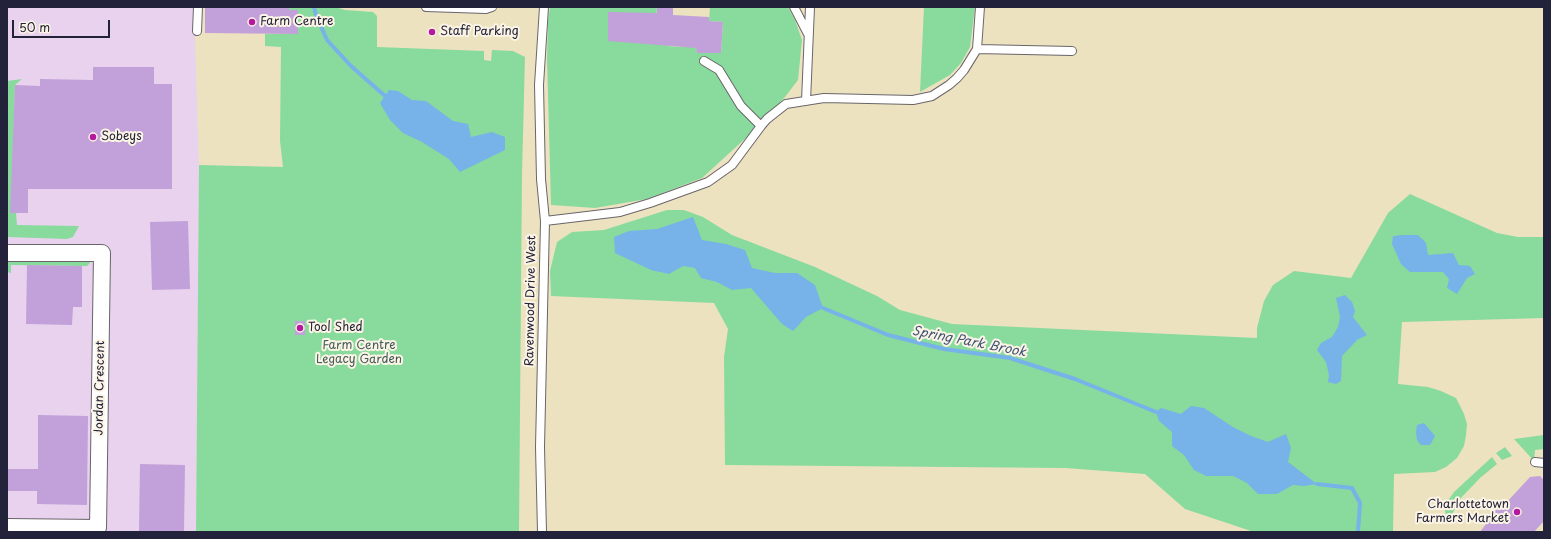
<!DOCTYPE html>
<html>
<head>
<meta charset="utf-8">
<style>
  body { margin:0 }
  #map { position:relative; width:1551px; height:539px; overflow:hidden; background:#ece2c0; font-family:"Playpen Sans",sans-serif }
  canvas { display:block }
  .frame { position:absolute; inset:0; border:8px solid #22223b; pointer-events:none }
  .scale { position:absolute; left:12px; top:20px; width:98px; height:18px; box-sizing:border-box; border:2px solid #22223b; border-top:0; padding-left:5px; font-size:12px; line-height:14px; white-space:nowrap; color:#22223b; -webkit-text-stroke:3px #fcf5e5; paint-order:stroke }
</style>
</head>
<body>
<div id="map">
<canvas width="1551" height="539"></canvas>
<div class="frame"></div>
<div class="scale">50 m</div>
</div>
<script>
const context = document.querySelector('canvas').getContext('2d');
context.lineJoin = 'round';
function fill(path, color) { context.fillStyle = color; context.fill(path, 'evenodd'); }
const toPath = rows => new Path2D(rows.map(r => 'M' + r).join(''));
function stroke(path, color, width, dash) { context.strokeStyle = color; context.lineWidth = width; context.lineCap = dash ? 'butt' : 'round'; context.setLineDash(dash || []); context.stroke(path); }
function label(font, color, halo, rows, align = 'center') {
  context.font = font + ' "Playpen Sans",sans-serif'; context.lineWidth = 4; context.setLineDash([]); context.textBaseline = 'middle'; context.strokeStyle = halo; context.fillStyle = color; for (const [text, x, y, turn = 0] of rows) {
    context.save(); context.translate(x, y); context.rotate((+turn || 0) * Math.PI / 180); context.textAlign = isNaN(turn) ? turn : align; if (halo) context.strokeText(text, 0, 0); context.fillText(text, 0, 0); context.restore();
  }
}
const built = toPath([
  [7,7,194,7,199,165,196,532,7,532]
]);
const green = toPath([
  [289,7,335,7,345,10,373,12,377,16,377,47,484,51,484,60,491,61,492,50,513,51,525,57,522,174,519,532,196,532,199,165,283,167,280,141,281,47,265,46,265,34,298,34,298,10,289,10],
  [550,7,657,7,656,24,669,25,667,46,682,47,696,43,697,53,721,53,723,22,709,21,710,7,788,7,795,20,802,40,798,80,785,97,747,137,702,178,647,199,595,208,551,205,547,59,548,21],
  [924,7,975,7,970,47,961,63,950,75,920,92],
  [22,79,15,85,11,213,16,213,17,225,79,226,73,237,67,239,7,237,7,81],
  [1410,194,1497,233,1518,237,1544,237,1544,318,1402,322,1398,384,1428,387,1441,391,1456,398,1464,414,1467,424,1466,435,1464,446,1457,458,1446,467,1435,472,1394,474,1393,532,1251,531,1185,509,1145,474,1065,468,725,465,724,357,728,329,714,303,551,296,550,271,557,242,572,232,604,230,667,210,684,210,703,217,732,235,815,267,877,296,900,310,952,324,1257,338,1257,328,1264,301,1273,285,1294,271,1351,278,1388,213],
  [7,258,90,261,90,263,87,266,82,266,11,265,11,273,7,272],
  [1544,435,1544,449,1535,450,1534,461,1514,439],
  [1505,447,1512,456,1502,460,1496,453],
  [1492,457,1497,464,1480,478,1459,500,1451,517,1447,516,1445,512,1447,502,1454,492]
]);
const water = toPath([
  [389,90,398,91,412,100,426,101,453,121,468,124,471,137,492,132,505,137,505,150,460,172,449,159,422,142,403,133,390,120,380,103],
  [693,217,702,240,726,244,745,250,752,268,775,273,797,273,815,285,823,308,806,317,793,331,782,324,751,288,732,290,717,282,701,278,695,268,683,266,669,274,651,270,615,253,614,237,629,231,657,229],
  [1404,235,1418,235,1426,243,1428,255,1453,253,1459,265,1470,266,1475,274,1467,278,1457,294,1447,288,1449,279,1443,272,1410,272,1401,264,1392,244,1393,236],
  [1345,295,1352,302,1355,311,1353,317,1367,335,1357,340,1342,356,1341,381,1336,384,1328,382,1329,375,1326,362,1317,350,1321,343,1332,337,1338,327,1340,317,1336,298],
  [1191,406,1204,408,1233,427,1251,436,1268,442,1286,434,1291,448,1288,462,1317,484,1304,486,1293,485,1277,494,1258,494,1247,483,1233,476,1206,476,1194,470,1184,455,1172,446,1172,432,1159,421,1156,412,1161,408,1181,414],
  [1424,423,1435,436,1430,445,1421,445,1417,440,1416,432,1417,425]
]);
const stream = toPath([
  [314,7,316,15,327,40,351,66,385,96],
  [823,308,888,335,944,349,1010,358,1075,379,1156,412],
  [1317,484,1352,488,1360,503,1358,532]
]);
const building = toPath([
  [205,7,289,7,289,10,298,10,298,34,205,33],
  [657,7,673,7,673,15,709,17,709,21,723,22,721,53,697,53,696,48,608,41,608,12,657,13],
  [93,67,154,67,154,84,172,84,172,189,28,189,28,213,10,213,15,85,40,86,40,79,93,80],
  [188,221,190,289,152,290,150,222],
  [27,265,82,266,82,307,73,307,72,325,26,324],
  [295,321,305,321,305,335,295,335],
  [38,415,88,416,87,505,37,504,37,491,7,491,7,469,38,469],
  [140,464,185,465,184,532,139,532],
  [1540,476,1544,480,1544,521,1534,532,1480,532,1486,524,1483,521,1501,500,1506,503,1530,477]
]);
const service = toPath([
  [426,7,486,9,492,7],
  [794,7,808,34],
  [197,31,198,7],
  [977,49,1072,51],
  [704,61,719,70,741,106,761,126],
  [806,101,810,7],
  [545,221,620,212,650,203,708,182,732,165,761,126,767,119,786,104,824,98,913,100,932,96,949,85,957,78,964,70,977,49,980,7],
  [1535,462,1544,463],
  [542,532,540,447,545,221,541,179,539,85,544,7]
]);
const minor = toPath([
  [7,253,102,253,98,528,7,527]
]);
const markers = [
  [252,22,4,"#b5179e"],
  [432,32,4,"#b5179e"],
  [93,137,4,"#b5179e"],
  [300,328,4,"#b5179e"],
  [1517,512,4,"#b5179e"]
];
const poiNames = [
  ["Farm Centre",260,22],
  ["Staff Parking",440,32],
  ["Sobeys",101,137],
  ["Tool Shed",308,328],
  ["Charlottetown",1509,505,"right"],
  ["Farmers Market",1509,519,"right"]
];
const streetNames = [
  ["Ravenwood Drive West",531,301,-89],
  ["Jordan Crescent",100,388,-89]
];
const parkNames = [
  ["Farm Centre",359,346],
  ["Legacy Garden",359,360]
];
const waterNames = [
  ["Spring Park Brook",969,342,11]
];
fill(built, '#e9d2ee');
fill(green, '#88db9d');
fill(water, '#77b2e9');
stroke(stream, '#77b2e9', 4);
fill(building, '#c2a0d9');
stroke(service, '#69656a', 10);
stroke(minor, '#69656a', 18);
stroke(service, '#fff', 8);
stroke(minor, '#fff', 16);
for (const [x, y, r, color] of markers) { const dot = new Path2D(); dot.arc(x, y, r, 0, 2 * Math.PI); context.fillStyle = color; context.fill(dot); stroke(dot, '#fcf5e5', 1.5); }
label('12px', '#22223b', '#fcf5e5', poiNames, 'left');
label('12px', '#22223b', '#fcf5e5', streetNames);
label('12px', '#415a58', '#fcf5e5', parkNames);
label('italic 13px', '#405478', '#fcf5e5', waterNames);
</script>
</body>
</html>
